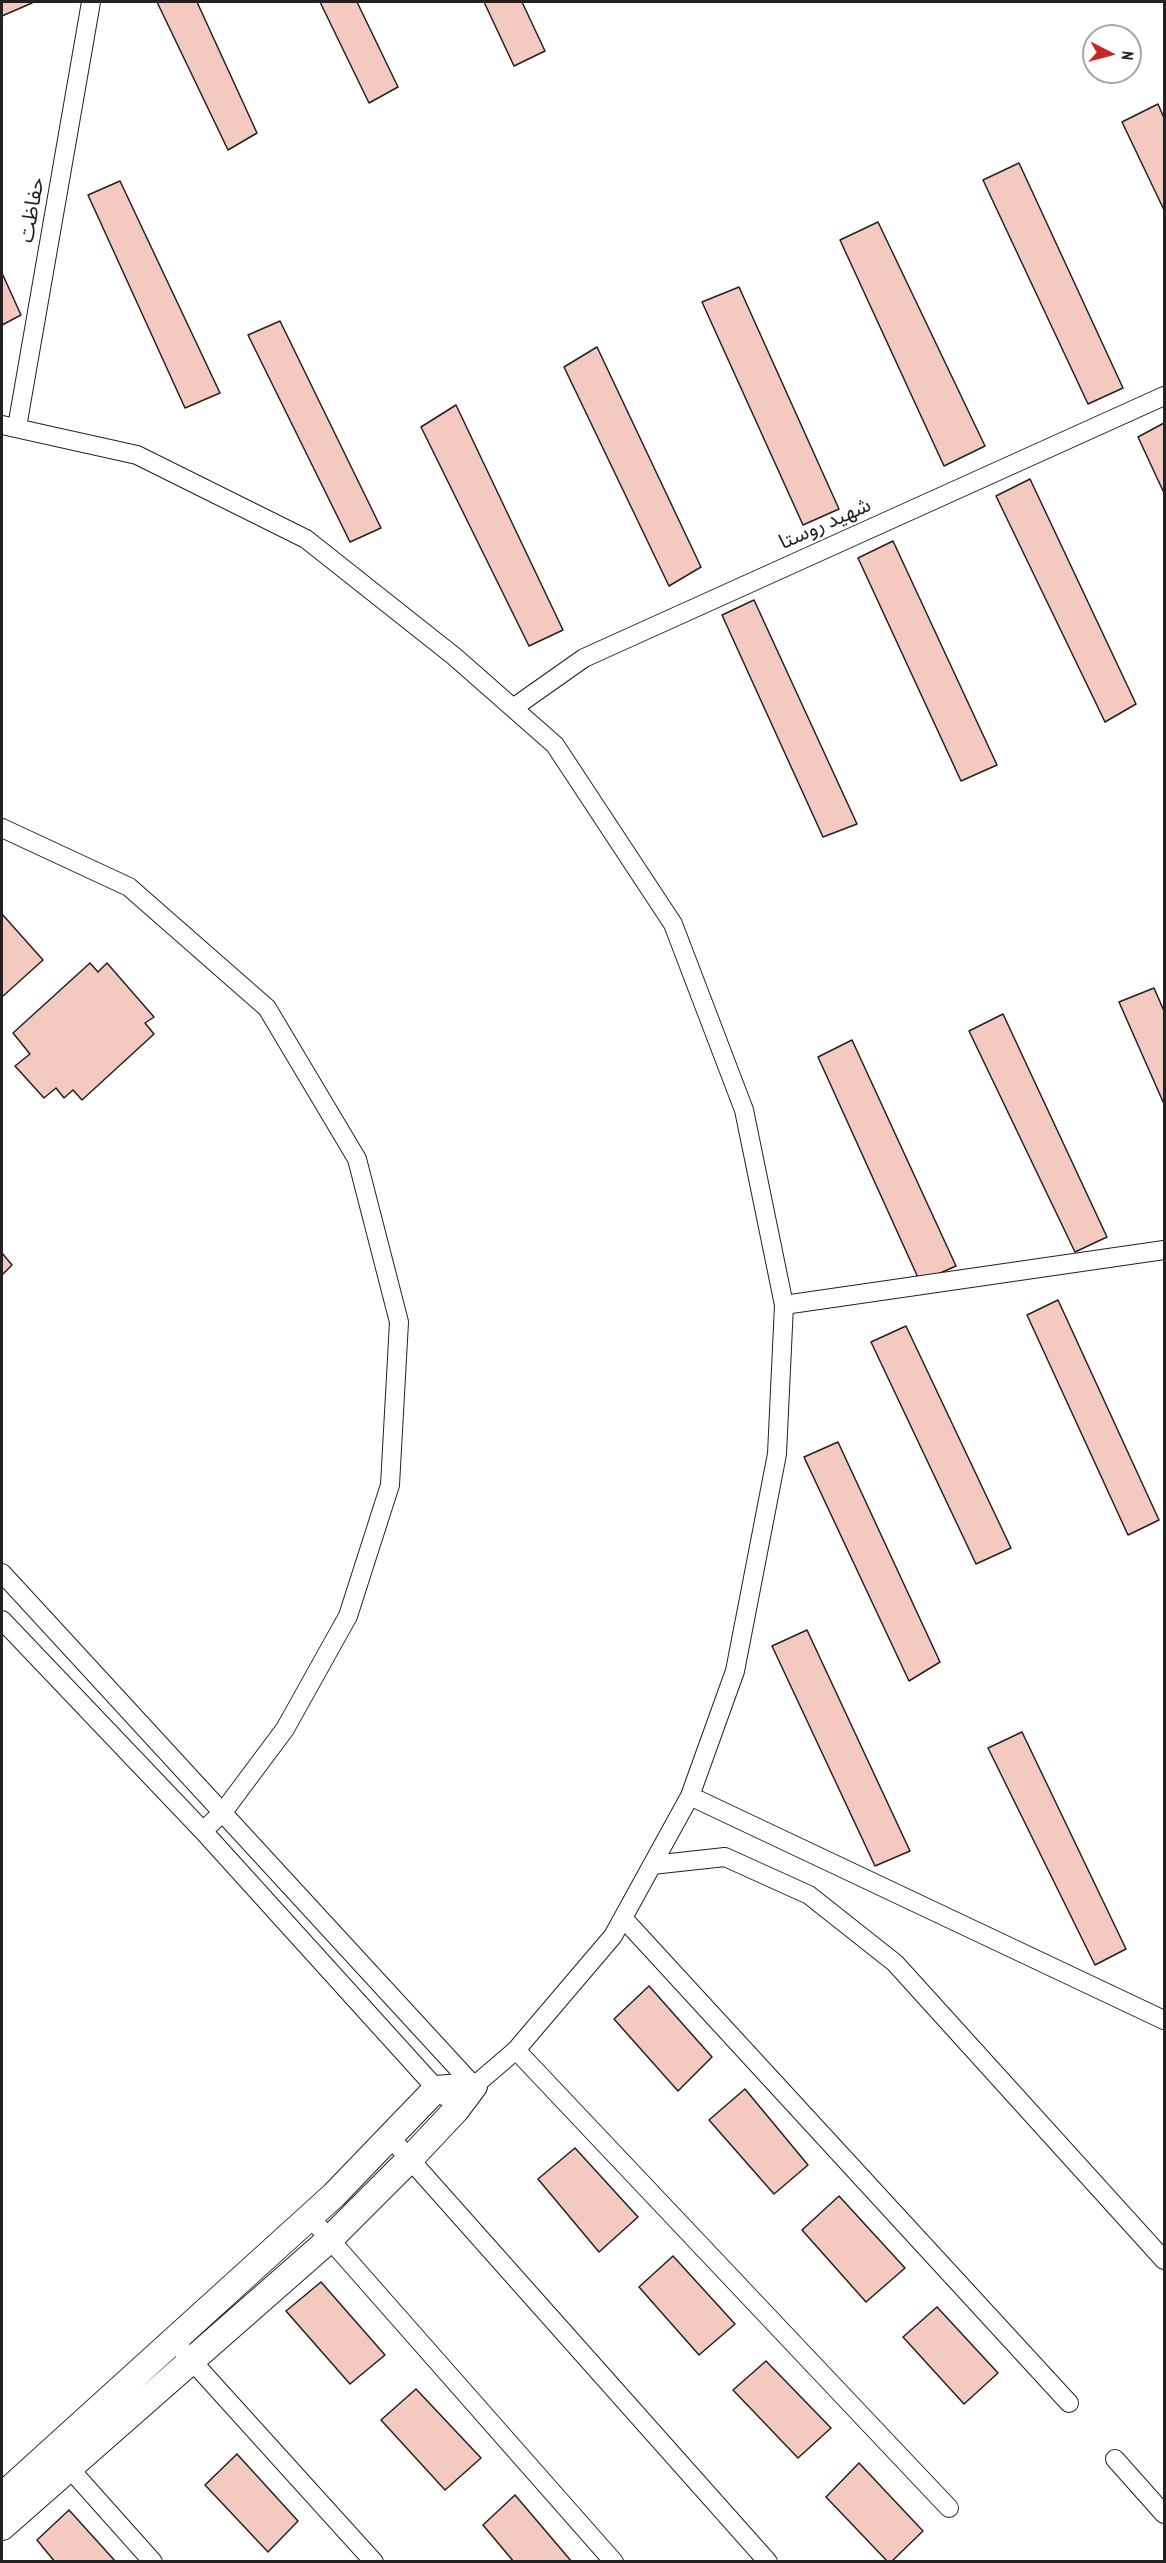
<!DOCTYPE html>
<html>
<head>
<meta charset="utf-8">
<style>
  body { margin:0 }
  #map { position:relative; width:1166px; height:2563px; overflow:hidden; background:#fff; font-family:"PT Sans Narrow",sans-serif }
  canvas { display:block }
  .frame { position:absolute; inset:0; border:3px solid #222; pointer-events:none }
  .north { position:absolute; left:1082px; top:24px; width:60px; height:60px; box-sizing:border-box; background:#fff; border:2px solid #a7a7a7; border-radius:50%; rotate:96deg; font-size:16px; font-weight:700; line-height:24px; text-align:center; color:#222 }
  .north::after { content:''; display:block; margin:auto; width:21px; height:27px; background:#c62828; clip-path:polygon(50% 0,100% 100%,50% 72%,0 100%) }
</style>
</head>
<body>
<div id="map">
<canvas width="1166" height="2563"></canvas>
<div class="frame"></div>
<div class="north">N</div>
</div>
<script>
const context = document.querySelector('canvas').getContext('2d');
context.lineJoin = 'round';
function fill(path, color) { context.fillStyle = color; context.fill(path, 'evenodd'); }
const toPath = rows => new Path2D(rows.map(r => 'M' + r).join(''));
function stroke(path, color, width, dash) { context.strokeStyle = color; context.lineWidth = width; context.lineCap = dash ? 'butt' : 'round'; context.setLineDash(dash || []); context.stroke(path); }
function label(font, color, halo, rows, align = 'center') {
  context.font = font + ' "PT Sans Narrow","Noto Sans Arabic",sans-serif'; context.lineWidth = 4.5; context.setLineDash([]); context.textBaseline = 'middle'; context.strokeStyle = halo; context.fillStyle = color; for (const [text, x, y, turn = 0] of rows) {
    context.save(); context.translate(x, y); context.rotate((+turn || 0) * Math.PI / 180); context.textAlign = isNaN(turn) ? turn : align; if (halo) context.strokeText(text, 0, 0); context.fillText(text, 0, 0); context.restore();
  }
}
const building = toPath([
  [2,2,31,2,32,3,2,16,2,2],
  [157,2,197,2,257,133,228,150,157,2],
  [320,2,357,2,398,87,369,103,320,2],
  [484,2,522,2,545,51,514,66,484,2],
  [1158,104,1164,118,1164,210,1122,122,1158,104],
  [1019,163,1123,388,1088,404,983,180,1019,163],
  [120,181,220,393,185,408,88,195,120,181],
  [878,222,985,446,944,466,840,240,878,222],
  [2,273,21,315,2,325,2,273],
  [739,287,839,509,803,525,702,302,739,287],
  [280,321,381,528,350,542,248,335,280,321],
  [597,347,701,567,669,586,564,367,597,347],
  [456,405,563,630,529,646,421,427,456,405],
  [1164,423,1164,493,1138,437,1164,423],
  [1030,479,1136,704,1105,722,996,496,1030,479],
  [893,541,997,765,961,781,858,558,893,541],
  [754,600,857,824,823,837,722,615,754,600],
  [2,914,43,960,2,997,2,914],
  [90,963,98,972,107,963,154,1017,145,1023,154,1034,82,1100,73,1090,64,1098,56,1088,44,1098,15,1066,30,1054,13,1033,90,963],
  [1154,988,1164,1011,1164,1104,1119,1002,1154,988],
  [1003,1014,1107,1237,1075,1252,969,1031,1003,1014],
  [852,1040,956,1266,920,1282,818,1057,852,1040],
  [2,1253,12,1265,2,1275,2,1253],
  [1058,1300,1159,1520,1128,1535,1027,1315,1058,1300],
  [906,1326,1011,1548,976,1564,871,1342,906,1326],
  [838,1442,940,1662,909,1681,804,1457,838,1442],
  [807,1630,910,1851,875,1866,772,1646,807,1630],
  [1022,1732,1126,1949,1095,1965,988,1748,1022,1732],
  [649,1986,712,2057,678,2091,614,2019,649,1986],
  [745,2089,808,2165,774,2194,709,2120,745,2089],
  [575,2148,638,2217,599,2252,538,2179,575,2148],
  [839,2196,905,2268,866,2302,802,2230,839,2196],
  [673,2256,735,2324,699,2355,639,2287,673,2256],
  [321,2282,385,2355,350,2384,286,2311,321,2282],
  [937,2307,998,2373,964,2404,903,2337,937,2307],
  [766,2361,831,2428,798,2458,733,2390,766,2361],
  [416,2389,481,2458,445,2490,381,2420,416,2389],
  [237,2454,298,2521,268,2552,205,2485,237,2454],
  [859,2463,923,2531,891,2562,888,2562,826,2497,859,2463],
  [515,2495,572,2562,514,2562,483,2525,515,2495],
  [69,2510,116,2562,55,2562,37,2540,69,2510]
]);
const street = toPath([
  [2,425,137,455,306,539,455,657,555,745,673,924,744,1110,784,1305,777,1454,735,1671,690,1796,613,1936,516,2050,474,2086,2,1573],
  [17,427,91,2],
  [513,708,584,658,1164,396],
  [2,828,129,887,267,1008,357,1159,399,1322,390,1485,348,1616,285,1729,223,1812,203,1831],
  [784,1305,1164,1250],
  [2,1620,203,1831,443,2096],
  [690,1796,1164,2020],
  [652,1865,725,1857,809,1895,895,1963,1164,2260],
  [623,1918,1069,2403],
  [516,2050,949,2508],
  [390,2137,768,2562],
  [310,2217,614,2562],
  [174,2341,374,2562],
  [1115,2459,1164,2514],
  [62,2460,153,2562]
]);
const secondary = toPath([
  [2,2496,334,2195,436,2089,474,2086],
  [2,2527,330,2239,410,2159,456,2110,474,2086]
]);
const streetNames = [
  ["حفاظت",32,210,-80],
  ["شهید روستا",825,524,-24]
];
fill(building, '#f3c9c0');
stroke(building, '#222', 1.5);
stroke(street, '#222', 20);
stroke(secondary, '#222', 28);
stroke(street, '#fff', 18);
stroke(secondary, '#fff', 26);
label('21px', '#222', '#fff', streetNames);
</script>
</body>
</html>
